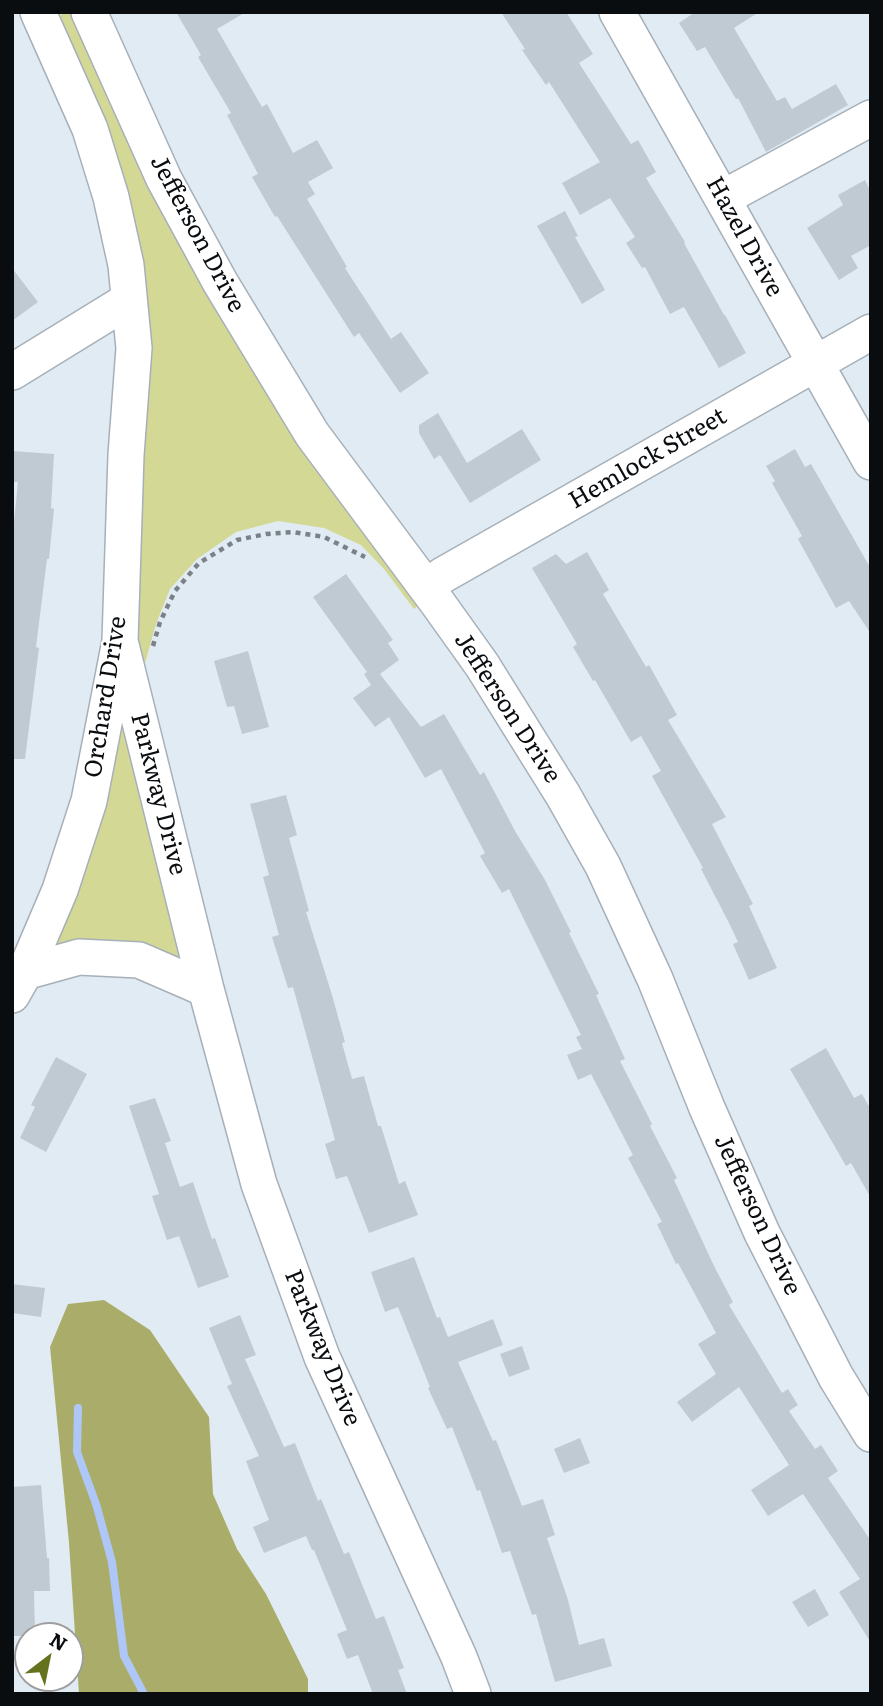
<!DOCTYPE html>
<html>
<head>
<meta charset="utf-8">
<style>
  body { margin:0 }
  #map { position:relative; width:883px; height:1706px; overflow:hidden; background:#e1ebf4; font-family:Literata,serif }
  canvas { display:block }
  .frame { position:absolute; inset:0; border:14px solid #0a0d10; pointer-events:none }
  .north { position:absolute; left:14px; top:1622px; width:70px; height:70px; box-sizing:border-box; background:#fff; border:2px solid #9d9e9f; border-radius:50%; rotate:32deg; font-size:19px; font-weight:700; line-height:28px; text-align:center; color:#0a0d10 }
  .north::after { content:''; display:block; margin:auto; width:24px; height:32px; background:#66731e; clip-path:polygon(50% 0,100% 100%,50% 72%,0 100%) }
</style>
</head>
<body>
<div id="map">
<canvas width="883" height="1706"></canvas>
<div class="frame"></div>
<div class="north">N</div>
</div>
<script>
const context = document.querySelector('canvas').getContext('2d');
context.lineJoin = 'round';
function fill(path, color) { context.fillStyle = color; context.fill(path, 'evenodd'); }
const toPath = rows => new Path2D(rows.map(r => 'M' + r).join(''));
function stroke(path, color, width, dash) { context.strokeStyle = color; context.lineWidth = width; context.lineCap = dash ? 'butt' : 'round'; context.setLineDash(dash || []); context.stroke(path); }
function label(font, color, halo, rows, align = 'center') {
  context.font = font + ' Literata,serif'; context.lineWidth = 5; context.setLineDash([]); context.textBaseline = 'middle'; context.strokeStyle = halo; context.fillStyle = color; for (const [text, x, y, turn = 0] of rows) {
    context.save(); context.translate(x, y); context.rotate((+turn || 0) * Math.PI / 180); context.textAlign = isNaN(turn) ? turn : align; if (halo) context.strokeText(text, 0, 0); context.fillText(text, 0, 0); context.restore();
  }
}
const green = toPath([
  [62,12,69,12,76,16,423,602,414,609,384,569,361,545,324,528,278,521,236,532,197,559,170,589,156,624,144,667,137,667,138,515,147,403,57,27],
  [124,711,187,961,46,951]
]);
const forest = toPath([
  [104,1300,150,1330,209,1417,213,1494,237,1549,266,1594,308,1679,308,1694,79,1694,69,1543,50,1347,68,1304]
]);
const stream = toPath([
  [78,1408,77,1452,96,1504,112,1562,124,1656,144,1694]
]);
const building = toPath([
  [176,12,246,12,217,29,262,107,267,104,293,153,317,140,333,168,308,182,315,194,307,199,347,267,345,268,391,339,401,332,429,373,400,393,359,333,354,337,277,216,275,217,252,177,258,174,227,115,231,113,198,57,201,55],
  [501,12,566,12,593,54,579,63,631,144,638,140,656,172,646,178,685,242,684,243,724,315,725,315,746,353,719,368,684,307,670,314,645,267,642,268,626,243,635,237,610,198,580,215,562,183,600,162,549,82,546,85,522,50,525,49],
  [695,12,759,12,734,28,777,101,785,97,792,109,836,84,848,105,766,152,738,98,736,99,705,47,697,51,679,23],
  [865,180,871,192,871,245,851,256,858,268,839,280,807,228,843,205,838,195],
  [565,211,578,236,575,237,605,290,582,304,537,226],
  [12,268,38,302,12,321],
  [438,413,467,463,522,429,541,460,470,503,440,455,434,459,419,433,419,425],
  [795,449,805,467,811,464,871,569,871,634,849,601,836,608,798,539,802,536,772,483,775,481,766,466],
  [12,451,54,454,51,508,54,509,49,559,47,559,36,647,39,648,25,759,12,759,12,521,14,522,18,482,12,482],
  [587,552,609,590,603,594,646,667,649,665,677,715,668,720,726,817,712,824,753,904,749,906,777,968,749,980,733,944,738,942,728,921,701,869,703,868,652,776,661,771,641,736,631,742,595,680,593,681,573,647,577,644,532,568,556,554,566,564],
  [346,574,393,640,388,643,399,660,380,674,421,727,444,714,480,775,484,772,515,831,545,880,571,932,569,933,599,994,596,995,625,1059,620,1061,652,1124,650,1126,677,1178,674,1180,715,1268,733,1302,729,1305,782,1393,788,1389,798,1405,789,1411,815,1449,821,1445,838,1471,828,1478,871,1541,871,1643,839,1592,860,1579,803,1494,768,1516,751,1490,789,1465,739,1387,692,1422,677,1402,716,1374,698,1344,716,1333,678,1263,676,1264,657,1224,662,1222,628,1158,633,1155,591,1074,578,1080,567,1055,582,1049,576,1037,581,1035,509,889,502,893,480,856,485,853,441,769,425,778,389,717,375,727,353,698,371,685,364,674,367,672,313,597],
  [248,651,269,727,242,734,234,706,227,707,214,661],
  [286,795,297,835,289,838,309,911,306,912,332,995,345,1042,342,1043,352,1079,364,1076,378,1126,381,1126,399,1184,405,1181,418,1215,369,1233,347,1176,336,1179,325,1144,335,1140,293,987,288,988,272,937,279,935,263,877,269,875,250,804],
  [826,1048,854,1098,862,1094,871,1110,871,1198,851,1163,846,1166,790,1069],
  [56,1057,87,1074,46,1152,20,1138,35,1107,31,1105],
  [155,1098,171,1141,165,1143,180,1187,193,1182,212,1239,215,1238,229,1277,198,1288,179,1236,167,1240,152,1196,159,1194,129,1106],
  [414,1257,437,1318,440,1317,448,1337,493,1319,503,1345,458,1362,493,1441,496,1440,522,1506,543,1499,555,1535,547,1538,568,1600,579,1645,604,1638,612,1666,555,1682,536,1614,532,1615,510,1551,502,1553,480,1490,477,1491,452,1427,447,1429,428,1388,430,1387,398,1307,385,1312,371,1272],
  [12,1284,45,1288,41,1317,12,1313],
  [240,1315,256,1355,245,1359,284,1447,295,1443,318,1501,321,1499,344,1554,349,1552,376,1619,384,1616,404,1668,398,1670,407,1694,373,1694,358,1655,347,1659,337,1634,347,1630,314,1550,312,1550,306,1536,264,1553,253,1527,269,1520,246,1461,259,1456,227,1386,232,1384,209,1328],
  [522,1346,530,1369,509,1377,500,1354],
  [580,1438,590,1463,564,1473,554,1449],
  [41,1485,47,1558,49,1558,50,1591,34,1591,35,1636,12,1636,12,1487],
  [815,1589,829,1615,808,1627,792,1602]
]);
const path = toPath([
  [153,646,160,622,175,591,199,563,237,540,266,534,293,532,324,537,365,557]
]);
const minor = toPath([
  [89,12,164,179,220,282,312,434,437,602,482,665,563,795,603,866,655,979,707,1108,762,1233,836,1377,871,1434],
  [617,12,871,462],
  [723,198,871,118],
  [12,372,129,300],
  [426,587,443,575,871,332],
  [120,641,206,989,259,1184,322,1357,459,1657,473,1694],
  [25,972,79,957,139,960,206,989],
  [12,995,25,972,60,890,89,801,120,641,126,455,134,348,126,265,111,197,90,129,38,12]
]);
const streetNames = [
  ["Jefferson Drive",197,234,62],
  ["Hazel Drive",744,237,61],
  ["Hemlock Street",648,459,-30],
  ["Orchard Drive",106,697,-81],
  ["Jefferson Drive",507,708,57],
  ["Parkway Drive",158,794,76],
  ["Jefferson Drive",757,1215,65],
  ["Parkway Drive",322,1348,68]
];
fill(green, '#d4d895');
fill(forest, '#aaad6a');
stroke(stream, '#afc7f6', 8);
fill(building, '#c0cad2');
stroke(minor, '#a6b0b8', 38);
stroke(path, '#7a8187', 4.5, [5, 5]);
stroke(minor, '#fff', 35);
label('24px', '#0a0d10', '#fff', streetNames);
</script>
</body>
</html>
